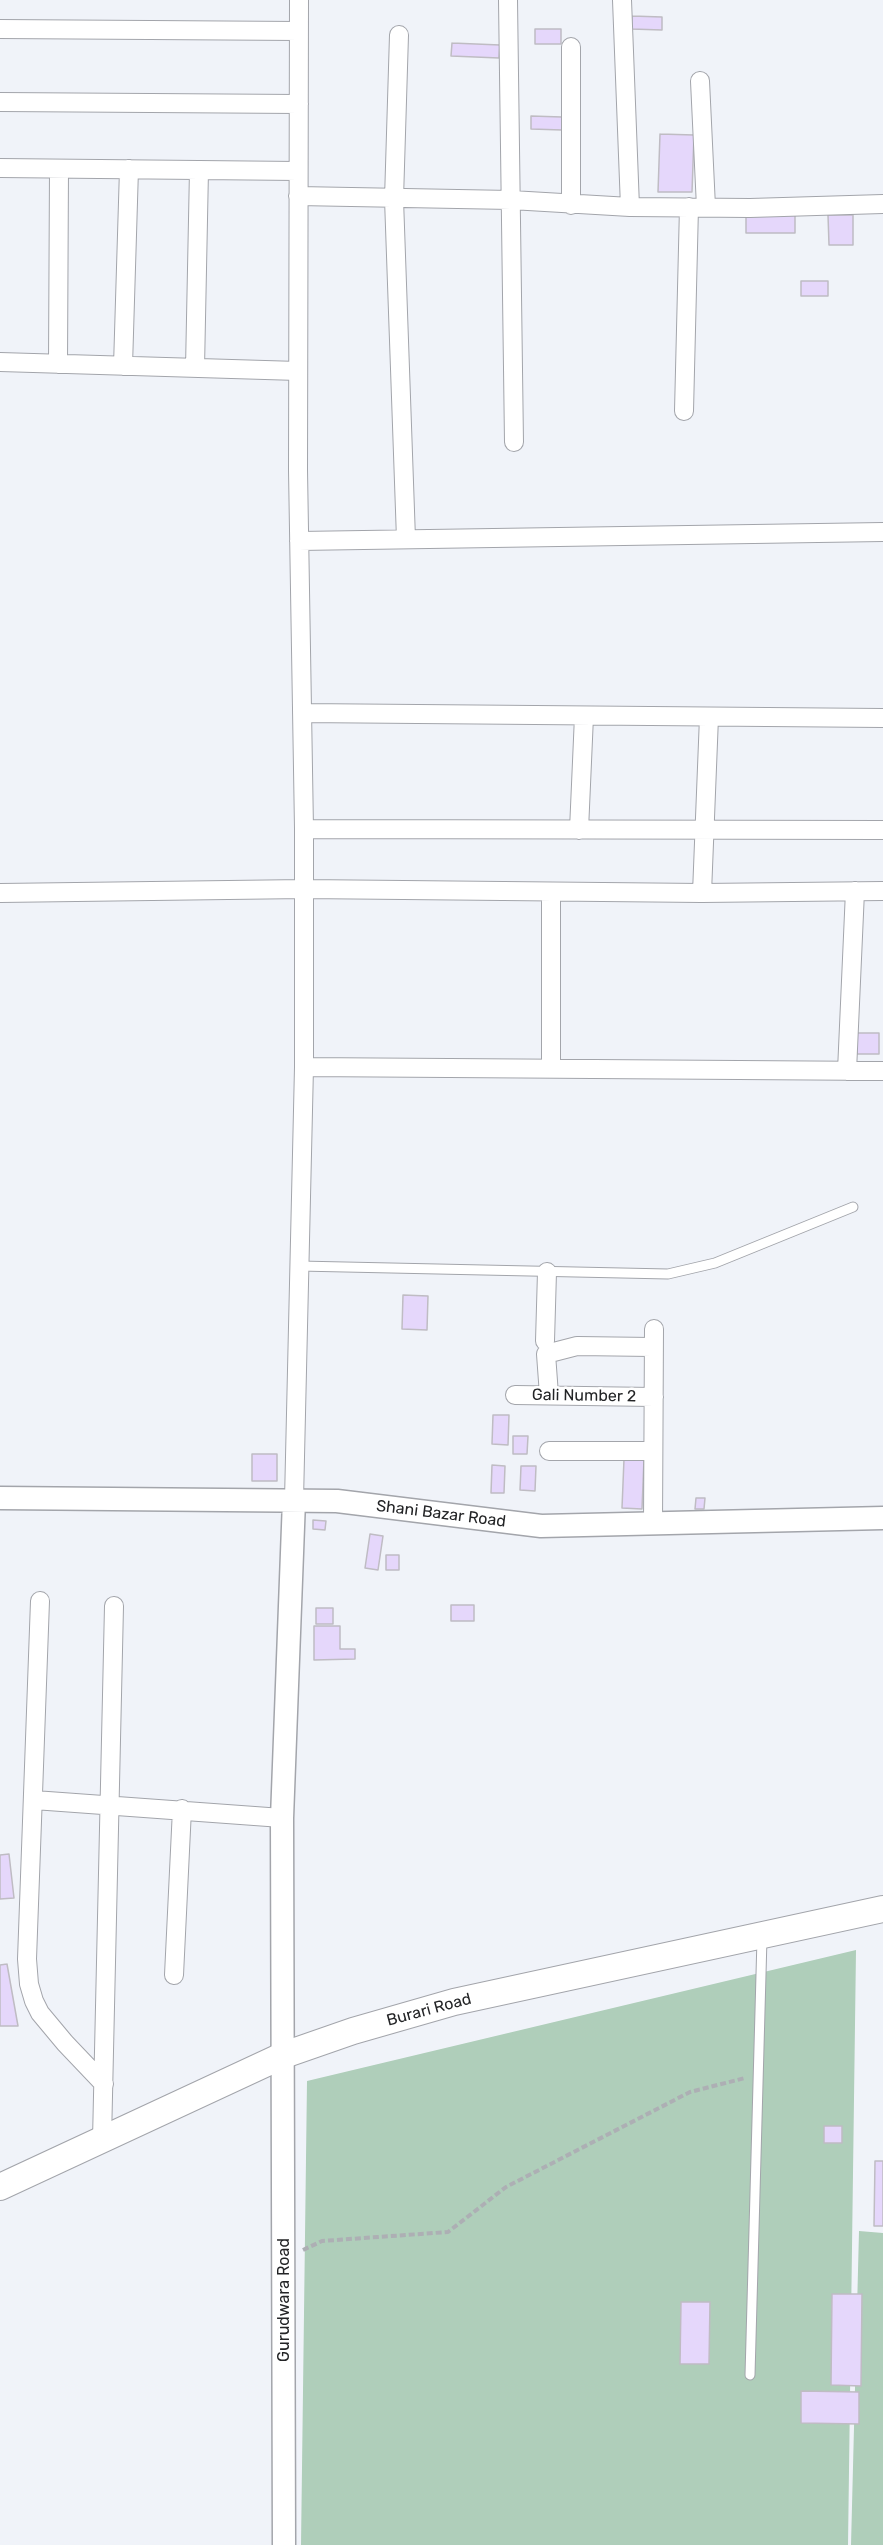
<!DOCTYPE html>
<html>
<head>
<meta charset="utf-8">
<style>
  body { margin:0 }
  canvas { display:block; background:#f0f3f9 }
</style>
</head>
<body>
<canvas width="883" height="2545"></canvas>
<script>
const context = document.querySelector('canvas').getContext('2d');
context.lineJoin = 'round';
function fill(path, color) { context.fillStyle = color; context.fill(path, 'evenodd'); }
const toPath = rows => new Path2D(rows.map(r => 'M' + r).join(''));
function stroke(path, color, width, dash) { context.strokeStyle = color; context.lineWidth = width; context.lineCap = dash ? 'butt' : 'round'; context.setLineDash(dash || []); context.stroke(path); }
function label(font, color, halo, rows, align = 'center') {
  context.font = font + ' Rubik,sans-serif'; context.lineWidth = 5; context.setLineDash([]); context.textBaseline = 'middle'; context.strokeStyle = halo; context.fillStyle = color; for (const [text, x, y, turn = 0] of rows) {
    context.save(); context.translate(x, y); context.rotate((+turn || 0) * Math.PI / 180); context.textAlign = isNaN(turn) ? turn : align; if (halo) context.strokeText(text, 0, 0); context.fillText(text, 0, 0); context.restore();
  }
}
const green = toPath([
  [856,1950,848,2545,301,2545,307,2081],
  [859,2231,883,2233,883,2545,851,2545]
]);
const building = toPath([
  [632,16,662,17,662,30,631,29,632,16],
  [535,29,561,29,561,44,535,44,535,29],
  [452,43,500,45,499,58,451,56,452,43],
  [531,116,562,117,562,130,531,129,531,116],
  [660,134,694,135,692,192,658,192,660,134],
  [746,214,795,214,795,233,746,233,746,214],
  [828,215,853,215,853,245,829,245,828,215],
  [801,281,828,281,828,296,801,296,801,281],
  [857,1033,879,1033,879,1054,857,1054,857,1033],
  [403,1295,428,1296,427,1330,402,1329,403,1295],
  [493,1415,509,1415,508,1445,492,1444,493,1415],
  [513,1436,528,1436,527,1454,513,1454,513,1436],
  [252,1454,277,1454,277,1481,252,1481,252,1454],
  [624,1459,644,1459,642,1509,622,1508,624,1459],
  [492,1465,505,1466,504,1493,491,1493,492,1465],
  [521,1466,536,1466,535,1491,520,1490,521,1466],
  [696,1498,705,1498,704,1509,695,1509,696,1498],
  [313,1520,326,1521,325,1530,313,1529,313,1520],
  [370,1534,383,1536,378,1570,365,1568,370,1534],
  [386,1555,399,1555,399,1570,386,1570,386,1555],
  [451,1605,474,1605,474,1621,451,1621,451,1605],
  [316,1608,333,1608,333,1624,316,1624,316,1608],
  [314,1626,340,1626,340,1649,355,1649,355,1659,314,1660,314,1626],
  [9,1854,14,1898,0,1899,0,1855,9,1854],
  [7,1964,18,2026,0,2026,0,1965,7,1964],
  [824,2126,842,2126,842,2143,824,2143,824,2126],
  [875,2161,883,2161,883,2226,874,2226,875,2161],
  [832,2294,862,2294,861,2386,831,2385,832,2294],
  [681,2302,710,2302,709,2364,680,2364,681,2302],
  [801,2391,859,2392,859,2424,801,2423,801,2391]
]);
const path = toPath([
  [303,2250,322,2241,448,2232,506,2187,690,2092,745,2078]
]);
const service = toPath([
  [299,1266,668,1274,715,1263,853,1207],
  [750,2375,762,1938]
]);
const minor = toPath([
  [508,0,514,442],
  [622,0,630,207],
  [0,29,299,31],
  [399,35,394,199,406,539],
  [571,47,571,205],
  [700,81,706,207],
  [0,102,299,104],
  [0,168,298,171],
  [298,196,511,200,630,207,750,208,883,204],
  [0,362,298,371],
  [58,364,59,169],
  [123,366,129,169],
  [195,368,199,170],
  [684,411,689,207],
  [299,541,883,532],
  [302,713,883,718],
  [304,829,883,830],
  [579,830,584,716],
  [0,893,304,889,702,893,883,891],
  [702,893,709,717],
  [304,1067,883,1071],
  [551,1068,551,892],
  [847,1071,855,891],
  [545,1341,547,1272],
  [515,1395,654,1397],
  [549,1395,546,1354,577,1346,652,1347],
  [549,1451,652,1451],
  [294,1500,304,1067,304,829,298,470,299,0],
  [653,1524,654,1329],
  [40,1601,27,1959,29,1984,34,2001,40,2013,65,2043,104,2084],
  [34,1800,282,1818],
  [174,1975,182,1809],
  [102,2140,114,1606]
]);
const tertiary = toPath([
  [0,1498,337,1501,541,1526,883,1518],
  [284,2545,282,1818,294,1500]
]);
const secondary = toPath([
  [0,2187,284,2055,353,2031,454,2002,883,1909]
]);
const streetNames = [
  ["Gali Number 2",584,1396,1],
  ["Shani Bazar Road",441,1514,7],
  ["Burari Road",429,2010,-15],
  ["Gurudwara Road",284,2300,-90]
];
fill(green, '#afceba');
fill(building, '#e5d7fb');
stroke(building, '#bfbcc3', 1.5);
stroke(service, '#a3a5ab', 11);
stroke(minor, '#a3a5ab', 20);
stroke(tertiary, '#a3a5ab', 25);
stroke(secondary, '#a3a5ab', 28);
stroke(path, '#adafb4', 4, [6, 3]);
stroke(service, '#fff', 9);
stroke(minor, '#fff', 18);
stroke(tertiary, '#fff', 22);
stroke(secondary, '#fff', 26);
label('16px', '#232426', '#fff', streetNames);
</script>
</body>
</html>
